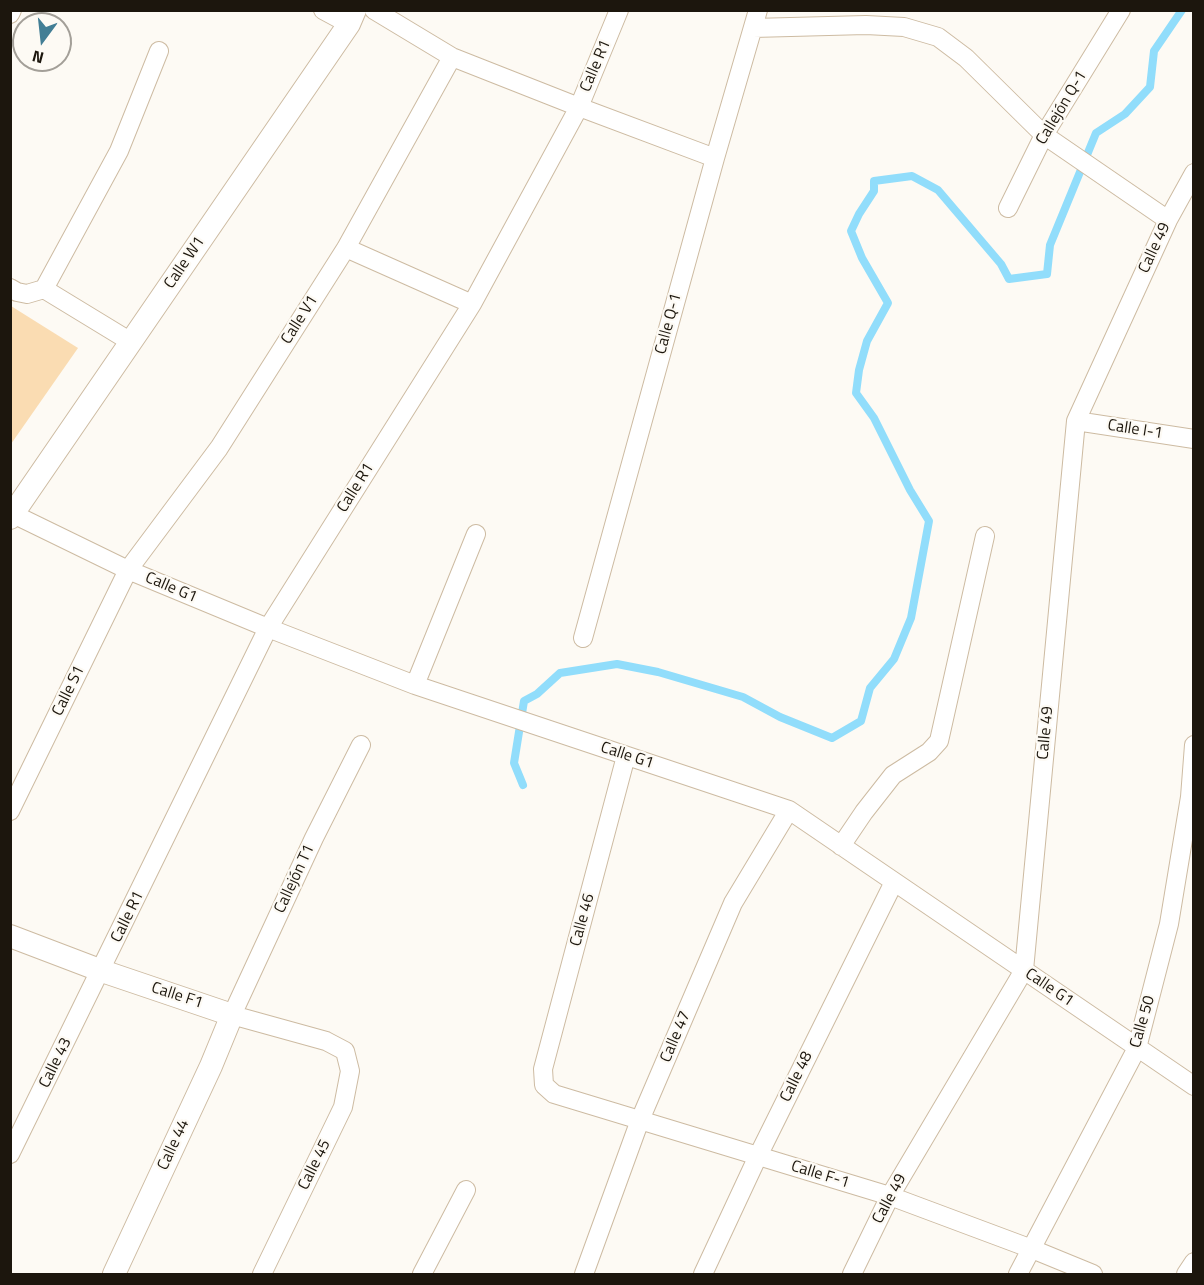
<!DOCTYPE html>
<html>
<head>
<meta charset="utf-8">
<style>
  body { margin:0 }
  #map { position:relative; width:1204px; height:1285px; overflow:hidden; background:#fdfaf4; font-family:"Titillium Web",sans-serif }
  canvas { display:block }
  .frame { position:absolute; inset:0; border:12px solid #1c160d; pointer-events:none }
  .north { position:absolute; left:12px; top:12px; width:60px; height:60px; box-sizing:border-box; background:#fdfaf4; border:2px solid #a39f98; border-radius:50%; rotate:195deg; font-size:16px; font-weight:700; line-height:24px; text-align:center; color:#1c160d }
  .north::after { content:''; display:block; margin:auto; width:21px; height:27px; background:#427e95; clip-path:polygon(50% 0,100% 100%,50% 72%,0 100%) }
</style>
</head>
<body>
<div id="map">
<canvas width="1204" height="1285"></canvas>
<div class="frame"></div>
<div class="north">N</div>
</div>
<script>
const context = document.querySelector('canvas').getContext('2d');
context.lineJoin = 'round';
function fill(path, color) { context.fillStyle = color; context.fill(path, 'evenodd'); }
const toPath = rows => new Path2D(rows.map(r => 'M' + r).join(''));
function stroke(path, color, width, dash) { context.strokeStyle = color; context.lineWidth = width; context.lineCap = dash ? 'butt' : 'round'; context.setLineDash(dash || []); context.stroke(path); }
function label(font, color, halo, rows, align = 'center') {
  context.font = font + ' "Titillium Web",sans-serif'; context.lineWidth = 4.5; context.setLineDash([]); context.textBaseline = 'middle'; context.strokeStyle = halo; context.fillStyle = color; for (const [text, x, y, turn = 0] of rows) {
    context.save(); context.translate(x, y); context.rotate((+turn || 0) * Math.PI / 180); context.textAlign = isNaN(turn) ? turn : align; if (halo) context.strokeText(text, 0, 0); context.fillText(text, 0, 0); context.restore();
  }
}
const green = toPath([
  [11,306,78,348,11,444]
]);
const stream = toPath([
  [523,785,514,763,524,701,537,694,560,673,617,664,658,672,743,697,780,717,832,738,861,721,870,688,894,659,911,618,929,521,910,490,874,418,856,393,859,370,867,341,888,303,862,258,851,231,859,214,874,191,874,181,912,176,938,190,1001,264,1009,279,1047,274,1050,245,1096,133,1125,114,1150,87,1154,51,1182,10]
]);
const minor = toPath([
  [323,10,349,24],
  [374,10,452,57,579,107,715,158],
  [10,14,12,10],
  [753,28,866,25,904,27,938,37,966,58,1044,135,1168,220],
  [1008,208,1044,135,1121,10],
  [346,248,472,304],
  [10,288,17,292,27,294,44,289,131,342],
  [44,289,119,151,159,51],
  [1076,421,1194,439],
  [13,514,128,570,268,628,415,685,789,810,1194,1086],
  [583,638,715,158,758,10],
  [415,685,476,534],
  [626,756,543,1069,544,1085,554,1094,890,1196,1032,1249,1093,1274],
  [10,811,128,570,219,448,346,248,452,57],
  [841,846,864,812,893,775,929,752,939,741,985,536],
  [10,1154,268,628,472,304,579,107,619,10],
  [262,1274,343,1107,350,1071,345,1051,326,1041,232,1015,314,838,361,745],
  [422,1274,466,1190],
  [584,1274,640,1120,733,903,789,810],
  [703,1274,758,1156,894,882],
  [852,1274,890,1196,1024,970,1076,421,1168,220,1194,173],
  [1018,1274,1137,1048,1169,924,1190,797,1194,745],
  [1186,1274,1194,1262]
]);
const tertiary = toPath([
  [10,518,349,24,355,10],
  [10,936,102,971,232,1015,211,1066,114,1274]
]);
const streetNames = [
  ["Calle R1",596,66,-67],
  ["Callejón Q-1",1062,108,-59],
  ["Calle 49",1155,248,-65],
  ["Calle W1",185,263,-56],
  ["Calle V1",300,320,-58],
  ["Calle Q-1",669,324,-75],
  ["Calle I-1",1135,430,9],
  ["Calle R1",356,488,-58],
  ["Calle G1",171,588,23],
  ["Calle S1",69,691,-64],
  ["Calle 49",1046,733,-85],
  ["Calle G1",627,756,18],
  ["Callejón T1",295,879,-65],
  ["Calle R1",128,917,-64],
  ["Calle 46",583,920,-75],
  ["Calle G1",1049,988,34],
  ["Calle F1",177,996,18],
  ["Calle 50",1143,1022,-74],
  ["Calle 47",676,1037,-67],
  ["Calle 43",56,1063,-64],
  ["Calle 48",797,1077,-64],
  ["Calle 44",174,1145,-65],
  ["Calle 45",315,1165,-64],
  ["Calle F-1",820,1175,17],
  ["Calle 49",890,1199,-62]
];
fill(green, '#fadcb2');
stroke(stream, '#91ddfb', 8);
stroke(minor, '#cdbba2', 20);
stroke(tertiary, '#cdbba2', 24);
stroke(minor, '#fff', 18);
stroke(tertiary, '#fff', 22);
label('16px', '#1c160d', '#fdfaf4', streetNames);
</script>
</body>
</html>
